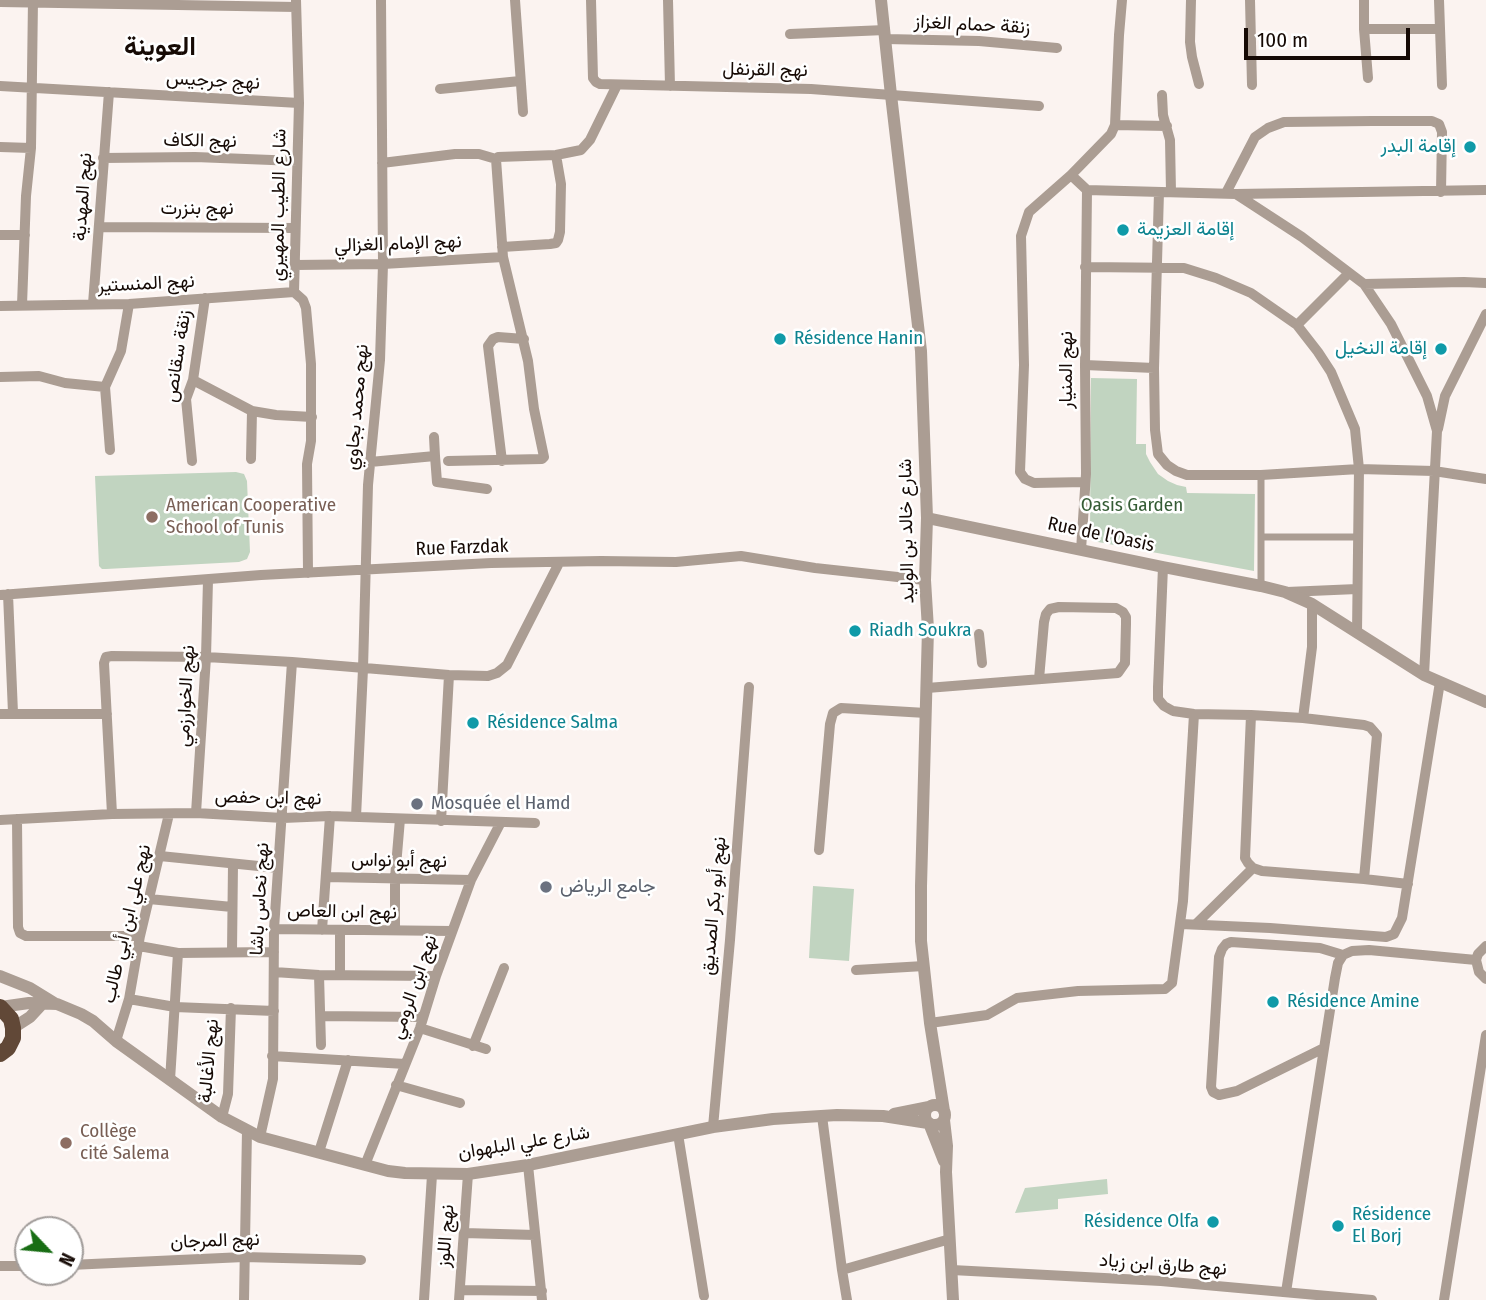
<!DOCTYPE html>
<html>
<head>
<meta charset="utf-8">
<style>
  body { margin:0 }
  #map { position:relative; width:1486px; height:1300px; overflow:hidden; background:#fbf3f0; font-family:"Fira Sans Condensed",sans-serif }
  canvas { display:block }
  .north { position:absolute; left:14px; top:1216px; width:70px; height:70px; box-sizing:border-box; background:#fff; border:2px solid #a29d9b; border-radius:50%; rotate:116deg; font-size:19px; font-weight:700; line-height:28px; text-align:center; color:#160a05 }
  .north::after { content:''; display:block; margin:auto; width:24px; height:32px; background:#186d14; clip-path:polygon(50% 0,100% 100%,50% 72%,0 100%) }
  .scale { position:absolute; left:1244px; top:28px; width:166px; height:32px; box-sizing:border-box; border:4px solid #160a05; border-top:0; padding-left:9px; font-size:21px; line-height:24px; white-space:nowrap; color:#160a05; -webkit-text-stroke:5px #fff; paint-order:stroke }
</style>
</head>
<body>
<div id="map">
<canvas width="1486" height="1300"></canvas>
<div class="north">N</div>
<div class="scale">100 m</div>
</div>
<script>
const context = document.querySelector('canvas').getContext('2d');
context.lineJoin = 'round';
function fill(path, color) { context.fillStyle = color; context.fill(path, 'evenodd'); }
const toPath = rows => new Path2D(rows.map(r => 'M' + r).join(''));
function stroke(path, color, width, dash) { context.strokeStyle = color; context.lineWidth = width; context.lineCap = dash ? 'butt' : 'round'; context.setLineDash(dash || []); context.stroke(path); }
function label(font, color, halo, rows, align = 'center') {
  context.font = font + ' "Fira Sans Condensed",Vazirmatn,sans-serif'; context.lineWidth = 5; context.setLineDash([]); context.textBaseline = 'middle'; context.strokeStyle = halo; context.fillStyle = color; for (const [text, x, y, turn = 0] of rows) {
    context.save(); context.translate(x, y); context.rotate((+turn || 0) * Math.PI / 180); context.textAlign = isNaN(turn) ? turn : align; if (halo) context.strokeText(text, 0, 0); context.fillText(text, 0, 0); context.restore();
  }
}
const green = toPath([
  [1091,378,1137,379,1136,444,1146,444,1146,454,1150,462,1158,474,1168,481,1177,485,1186,487,1187,493,1255,494,1254,571,1098,542,1090,535],
  [236,472,244,474,247,481,250,552,247,559,239,562,106,569,102,569,99,566,95,476],
  [813,886,854,889,849,961,809,958],
  [1107,1179,1108,1194,1058,1199,1058,1209,1015,1213,1025,1188]
]);
const pedestrian = toPath([
  [1261,475,1261,586],
  [1261,537,1358,537]
]);
const minor = toPath([
  [296,0,299,103,294,292,303,300,306,308,311,364,311,441,307,464,308,573],
  [515,0,523,112],
  [591,0,593,78,596,82,600,84,811,89,1039,106],
  [668,0,670,86],
  [1191,0,1190,42,1192,57,1199,84],
  [1250,0,1252,85],
  [1364,0,1364,29,1368,78],
  [1439,0,1442,85],
  [0,2,296,7],
  [1364,29,1440,29],
  [790,34,885,30],
  [886,39,979,41,1057,48],
  [0,86,299,103],
  [440,89,520,81],
  [1162,95,1163,115,1170,140,1171,192],
  [1115,125,1167,126],
  [0,147,31,148],
  [103,158,195,157,297,161],
  [382,163,455,154,479,154,496,159,498,157,556,155,581,150,590,140,617,85],
  [1071,175,1087,190,1236,194,1486,190],
  [1159,192,1154,368,1155,430,1158,454,1167,465,1176,471,1187,475,1261,475,1359,469,1434,471,1486,479],
  [1226,193,1255,137,1268,128,1284,122,1372,121,1432,121,1439,124,1442,132,1441,192],
  [1236,194,1302,237,1364,284,1391,324,1427,396,1437,431,1424,675],
  [99,227,295,228],
  [0,235,25,235],
  [502,247,550,244,556,243,558,240,560,232,561,184,556,155],
  [295,265,383,264,503,257],
  [1085,267,1184,268,1216,278,1251,293,1297,325,1318,352,1331,372,1355,429,1359,469,1357,633],
  [1364,284,1464,282,1486,283],
  [93,304,109,92],
  [22,305,26,196,31,148,33,0],
  [0,306,129,304,294,292],
  [1297,325,1349,273],
  [1085,365,1154,368],
  [0,377,39,376,65,383,105,387],
  [193,380,252,411,276,415,312,417],
  [1438,429,1445,396,1486,314],
  [434,437,435,456],
  [110,450,105,387,121,351,129,304],
  [251,459,252,411],
  [192,461,186,399,193,380,205,298],
  [448,461,542,459,544,457,534,409,528,361,503,257,496,159],
  [502,461,488,346,493,339,498,337,524,339],
  [370,462,435,456,437,482,487,489],
  [1085,482,1034,483,1025,479,1020,472,1024,365,1021,236,1029,212,1071,175,1111,134,1115,125,1119,35,1122,0],
  [1081,550,1086,474,1085,365,1087,190],
  [1163,567,1158,687,1158,699,1164,706,1173,711,1194,714,1251,715,1303,718,1364,725,1370,727,1377,735,1364,879,1262,871,1253,868,1248,863,1245,858,1251,715],
  [1287,592,1357,589],
  [8,594,13,713],
  [0,595,261,575,491,563,601,561,676,562,741,556,815,568,925,580],
  [979,634,982,663],
  [927,688,1118,673,1125,663,1126,624,1126,617,1123,612,1116,608,1059,607,1050,609,1046,614,1044,622,1039,679],
  [0,714,107,714],
  [1303,718,1312,647,1312,604],
  [196,813,206,657,208,580],
  [112,814,104,663,106,657,112,656,206,657,292,662,449,675,488,676,497,673,507,665,559,563],
  [356,817,363,669,368,485,380,360,383,264,381,0],
  [17,819,18,927,20,933,26,936,140,936],
  [0,820,112,814,196,813,283,818,330,816,535,823],
  [441,821,449,675],
  [819,850,830,724,833,713,841,708,926,713],
  [160,856,278,868],
  [326,877,471,880],
  [1364,879,1408,884],
  [149,899,232,907],
  [1181,924,1270,928,1386,937,1394,934,1402,918,1440,682],
  [1196,924,1253,868],
  [274,929,452,931],
  [322,930,330,816],
  [395,930,395,878,400,819],
  [139,946,178,953,274,952],
  [1486,946,1478,954,1476,960,1479,972,1486,979],
  [232,951,233,864],
  [856,970,924,966],
  [274,972,319,975,436,976],
  [319,975,321,1045],
  [340,975,340,930],
  [129,999,175,1007,274,1011],
  [321,1016,423,1017],
  [930,1023,987,1015,1017,998,1078,991,1165,989,1172,983,1183,901,1194,714],
  [420,1028,486,1049],
  [116,1041,129,999,140,936,169,814],
  [473,1046,504,968],
  [1324,1048,1237,1091,1219,1095,1213,1092,1211,1087,1219,957,1222,949,1226,944,1231,942,1320,948,1343,955],
  [272,1056,405,1064],
  [170,1080,178,953],
  [396,1085,460,1103],
  [822,1116,842,1270,847,1300],
  [222,1117,228,1094,231,1008],
  [713,1127,730,940,749,687],
  [678,1134,704,1296],
  [260,1137,273,1079,274,929,292,662],
  [319,1152,348,1060],
  [365,1165,420,1028,436,976,471,880,501,822],
  [528,1165,542,1300],
  [464,1233,535,1235],
  [70,1265,244,1257,361,1260],
  [0,1266,28,1266],
  [842,1270,950,1239],
  [952,1270,1161,1281,1372,1300],
  [460,1290,542,1291],
  [1286,1292,1335,978,1338,963,1343,955,1352,951,1369,950,1476,960],
  [244,1300,247,1130],
  [424,1300,432,1175],
  [459,1300,468,1174],
  [1444,1300,1486,1035]
]);
const tertiary = toPath([
  [881,0,891,95,921,351,927,518,925,580,928,629,921,886,921,941,930,1023,944,1111],
  [927,518,1163,567,1261,586,1285,592,1312,604,1424,675,1486,702],
  [0,976,30,988,56,1004],
  [0,1007,29,1003,57,1004,81,1014,93,1021,116,1041,222,1117,247,1130,260,1137,388,1171,405,1173,468,1174,528,1165,713,1127,773,1119,837,1115,883,1116,928,1123],
  [13,1028,30,1017,43,1003],
  '925 1115a10 10 0 1 1 20 0a10 10 0 1 1-20 0Z',
  [894,1114,929,1107],
  [944,1120,947,1146,946,1172,953,1300],
  [929,1123,944,1161]
]);
const trunk = toPath([
  [0,1007,11,1019,13,1028,13,1038,8,1048,0,1054]
]);
const markers = [
  [1470,147,7,"#0f9aa8"],
  [1123,230,7,"#0f9aa8"],
  [780,339,7,"#0f9aa8"],
  [1441,349,7,"#0f9aa8"],
  [152,517,7,"#8d6e63"],
  [855,631,7,"#0f9aa8"],
  [473,723,7,"#0f9aa8"],
  [417,804,7,"#6b7280"],
  [546,887,7,"#6b7280"],
  [1273,1002,7,"#0f9aa8"],
  [66,1143,7,"#8d6e63"],
  [1213,1222,7,"#0f9aa8"],
  [1338,1226,7,"#0f9aa8"]
];
const streetNames = [
  ["زنقة حمام الغزاز",972,25,3],
  ["نهج القرنفل",765,70,1],
  ["نهج جرجيس",213,81,3],
  ["نهج الكاف",200,141,1],
  ["نهج المهدية",83,197,-86],
  ["شارع الطيب المهيري",279,205,-89],
  ["نهج بنزرت",197,209],
  ["نهج الإمام الغزالي",398,244,-2],
  ["نهج المنستير",146,284,-3],
  ["زنقة سقانص",178,356,-81],
  ["نهج المنيار",1067,370,-90],
  ["نهج محمد بجاوي",357,407,-85],
  ["شارع خالد بن الوليد",907,531,-91],
  ["Rue de l'Oasis",1101,535,12],
  ["Rue Farzdak",462,548,-2],
  ["نهج الخوارزمي",186,696,-87],
  ["نهج ابن حفص",268,798,1],
  ["نهج أبو نواس",399,861,1],
  ["نهج نحاس باشا",260,899,-87],
  ["نهج أبو بكر الصديق",714,906,-85],
  ["نهج ابن العاص",342,912,1],
  ["نهج علي ابن أبي طالب",127,924,-77],
  ["نهج ابن الرومي",414,987,-71],
  ["نهج الأغالبة",209,1061,-85],
  ["شارع علي البلهوان",524,1143,-9],
  ["نهج اللوز",446,1236,-86],
  ["نهج المرجان",215,1241,-2],
  ["نهج طارق ابن زياد",1163,1265,4]
];
const cultureNames = [
  ["إقامة البدر",1456,147,"right"],
  ["إقامة العزيمة",1137,230],
  ["Résidence Hanin",794,339],
  ["إقامة النخيل",1427,349,"right"],
  ["Riadh Soukra",869,631],
  ["Résidence Salma",487,723],
  ["Résidence Amine",1287,1002],
  ["Résidence",1352,1215],
  ["El Borj",1352,1237],
  ["Résidence Olfa",1199,1222,"right"]
];
const educationNames = [
  ["American Cooperative",166,506],
  ["School of Tunis",166,528],
  ["Collège",80,1132],
  ["cité Salema",80,1154]
];
const parkNames = [
  ["Oasis Garden",1132,506]
];
const worshipNames = [
  ["Mosquée el Hamd",431,804],
  ["جامع الرياض",560,887]
];
const districtNames = [
  ["العوينة",160,48]
];
fill(green, '#c1d4c0');
stroke(pedestrian, '#ab9d93', 7);
stroke(minor, '#ab9d93', 10);
stroke(tertiary, '#ab9d93', 12);
stroke(trunk, '#614837', 16);
for (const [x, y, r, color] of markers) { const dot = new Path2D(); dot.arc(x, y, r, 0, 2 * Math.PI); context.fillStyle = color; context.fill(dot); stroke(dot, '#fff', 2.5); }
label('19px', '#160a05', '#fff', streetNames);
label('19px', '#0d838f', '#fff', cultureNames, 'left');
label('19px', '#785e54', '#fff', educationNames, 'left');
label('19px', '#355c35', '#fff', parkNames);
label('19px', '#5b616d', '#fff', worshipNames, 'left');
label('bold 26px', '#160a05', '#fff', districtNames);
</script>
</body>
</html>
